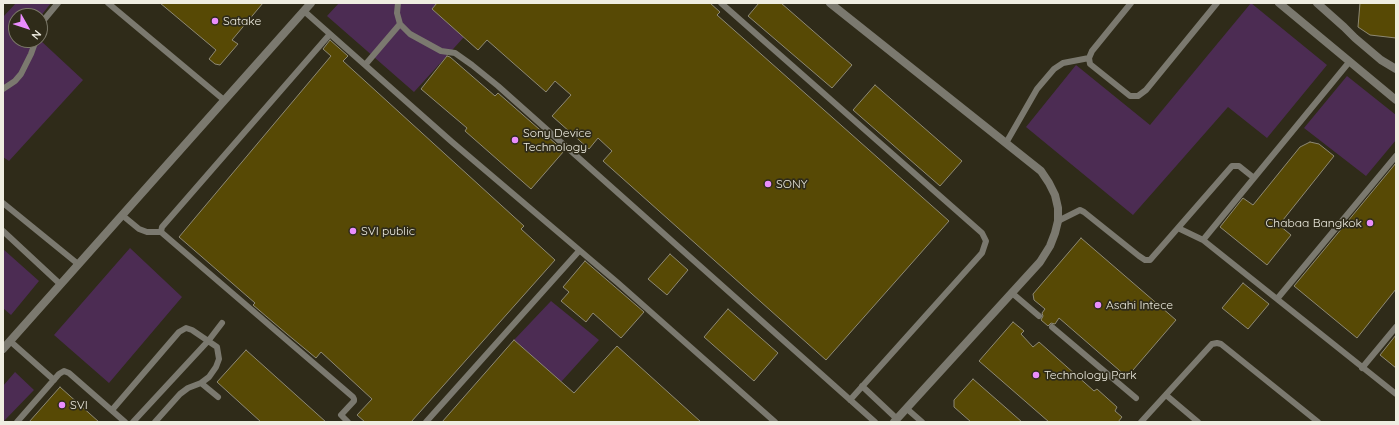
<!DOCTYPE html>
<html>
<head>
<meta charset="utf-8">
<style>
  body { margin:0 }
  #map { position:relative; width:1399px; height:425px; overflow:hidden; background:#2f2b19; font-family:Quicksand,sans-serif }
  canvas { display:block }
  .frame { position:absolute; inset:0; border:4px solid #efede1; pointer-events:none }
  .north { position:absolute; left:8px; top:8px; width:40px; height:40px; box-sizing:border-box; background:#2f2b19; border:1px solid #7c7969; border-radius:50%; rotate:129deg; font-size:11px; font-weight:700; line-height:16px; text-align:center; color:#efede1 }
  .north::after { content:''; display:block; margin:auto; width:14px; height:18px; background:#ea8dfd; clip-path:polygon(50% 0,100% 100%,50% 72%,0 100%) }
</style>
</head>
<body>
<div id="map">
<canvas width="1399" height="425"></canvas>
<div class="frame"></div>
<div class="north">N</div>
</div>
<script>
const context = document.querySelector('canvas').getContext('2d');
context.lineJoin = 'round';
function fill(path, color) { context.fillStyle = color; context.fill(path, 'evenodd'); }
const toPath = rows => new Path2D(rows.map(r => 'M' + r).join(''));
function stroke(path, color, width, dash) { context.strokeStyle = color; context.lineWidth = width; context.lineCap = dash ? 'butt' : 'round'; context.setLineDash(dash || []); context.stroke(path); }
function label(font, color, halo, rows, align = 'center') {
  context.font = font + ' Quicksand,sans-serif'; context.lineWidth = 3.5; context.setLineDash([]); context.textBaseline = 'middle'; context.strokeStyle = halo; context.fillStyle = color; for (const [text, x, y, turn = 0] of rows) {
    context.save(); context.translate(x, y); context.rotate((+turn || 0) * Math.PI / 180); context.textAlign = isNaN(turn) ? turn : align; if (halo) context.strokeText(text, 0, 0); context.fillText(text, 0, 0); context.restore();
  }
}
const green = toPath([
  [16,3,51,3,40,17,40,16,16,16,16,40,40,40,83,80,9,161,3,157,3,17],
  [339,3,437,3,432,9,464,37,414,92,327,16],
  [1251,3,1327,65,1267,138,1228,107,1133,215,1026,127,1076,65,1150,125],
  [1347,76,1396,115,1396,140,1366,176,1304,128],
  [130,248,182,297,109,383,54,335],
  [3,249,39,281,11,315,3,308],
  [551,301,599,340,561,382,514,340],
  [15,372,34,390,3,422,3,386]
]);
const building = toPath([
  [160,3,263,3,232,40,238,44,220,65,215,64,209,59,216,50,160,3],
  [437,3,710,3,720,12,717,15,949,221,826,360,603,161,612,151,598,138,589,149,552,116,571,95,555,81,546,92,487,40,478,50,432,9,437,3],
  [759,3,781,3,852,65,832,88,748,16,759,3],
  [1360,3,1396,3,1396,38,1370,35,1358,27,1360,3],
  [330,40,348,56,343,61,524,226,521,229,555,260,411,422,365,422,357,415,372,399,321,352,316,358,287,334,253,305,255,303,179,237,331,56,323,49,330,40],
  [447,56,450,57,495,96,498,93,564,151,531,189,465,131,467,128,421,89,447,56],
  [875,85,962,161,940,186,853,110,875,85],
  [1310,142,1319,144,1334,156,1279,225,1291,235,1267,265,1220,227,1243,198,1253,205,1300,147,1310,142],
  [1396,163,1396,289,1357,338,1294,286,1396,163],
  [1081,238,1176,320,1127,377,1059,318,1055,324,1051,323,1048,326,1041,320,1043,316,1042,313,1045,309,1034,300,1033,294,1081,238],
  [670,254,688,270,667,295,648,279,670,254],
  [585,261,644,312,621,338,593,313,586,322,561,301,569,292,563,287,585,261],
  [1243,283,1269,304,1248,329,1222,308,1243,283],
  [728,309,778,353,754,381,704,337,728,309],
  [1013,322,1024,331,1021,334,1033,347,1039,342,1094,391,1097,389,1117,407,1115,411,1122,417,1118,422,1049,422,979,361,1013,322],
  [1396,335,1396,368,1380,355,1396,335],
  [514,340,574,393,617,346,701,422,442,422,514,340],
  [246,350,326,422,261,422,217,382,246,350],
  [973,379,1022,422,971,422,954,407,954,400,973,379],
  [60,387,99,422,29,422,60,387]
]);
const service = toPath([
  [108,3,224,100],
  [398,3,397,13,400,24,410,34,441,51,455,53,472,65,498,86,875,422],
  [721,3,982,233,986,241,982,253,850,400],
  [1131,3,1092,51,1089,58,1090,64,1130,96,1138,96,1146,90,1217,3],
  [304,11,452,142,618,283,775,422],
  [40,29,43,21,58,3],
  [330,34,162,227,161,232,353,397,354,399,354,401,341,415,348,422],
  [365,65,400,24],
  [3,89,15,81,21,74,31,54,36,40],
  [1006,143,1037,89,1054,69,1063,63,1089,58],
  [3,203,78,264],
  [122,215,139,229,147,232,161,232],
  [1058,221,1080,210,1084,212,1139,256,1145,260,1150,260,1232,166,1239,166,1254,178],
  [1178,228,1203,240,1396,394],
  [3,231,60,284],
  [1203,240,1350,61],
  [1012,293,1039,316],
  [1277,299,1396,156],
  [1052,327,1136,398],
  [10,341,54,380],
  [1362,368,1396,327],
  [201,383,218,397],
  [862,386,897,419],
  [1166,395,1198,422],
  [906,408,922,422],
  [112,410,179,332,186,328,192,330,217,347,219,359,216,367,209,377,201,383,188,388,180,394,155,422],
  [17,422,59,374,64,371,69,373,125,422],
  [133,422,209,340,222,323],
  [426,422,579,251],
  [1141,422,1212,344,1217,343,1221,344,1318,422]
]);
const minor = toPath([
  [830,3,1041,171,1049,183,1055,195,1058,208,1058,221,1055,233,1050,246,1040,262,894,422],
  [1279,3,1396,100],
  [1317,3,1344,27,1355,38,1381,60,1396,69],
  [3,349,311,3]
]);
const markers = [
  [215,21,4,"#ea8dfd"],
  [515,140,4,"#ea8dfd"],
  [768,184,4,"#ea8dfd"],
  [1370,223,4,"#ea8dfd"],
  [353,231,4,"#ea8dfd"],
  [1098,305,4,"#ea8dfd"],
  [1036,375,4,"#ea8dfd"],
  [62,405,4,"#ea8dfd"]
];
const poiNames = [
  ["Satake",223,21],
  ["Sony Device",523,133],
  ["Technology",523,147],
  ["SONY",776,184],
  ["Chabaa Bangkok",1362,223,"right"],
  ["SVI public",361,231],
  ["Asahi Intece",1106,305],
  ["Technology Park",1044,375],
  ["SVI",70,405]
];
fill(green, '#4c2c53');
fill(building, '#574905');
stroke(building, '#8e8974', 1);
stroke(service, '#7b796f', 6);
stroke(minor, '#7b796f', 8);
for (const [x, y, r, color] of markers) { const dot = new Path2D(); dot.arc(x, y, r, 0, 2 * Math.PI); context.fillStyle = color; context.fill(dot); stroke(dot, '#2f2b19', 1.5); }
label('12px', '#efede1', '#2f2b19', poiNames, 'left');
</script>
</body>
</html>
